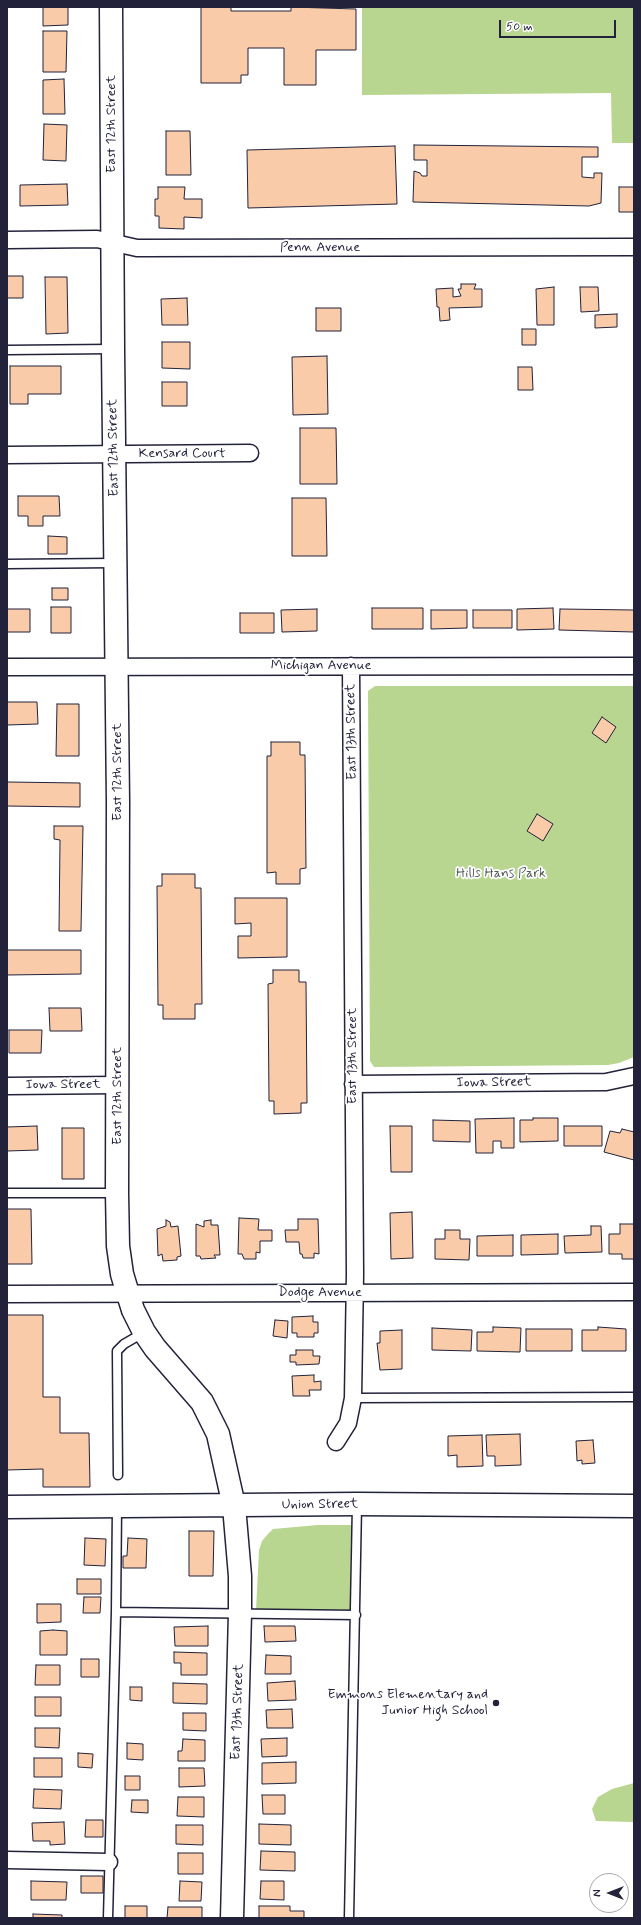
<!DOCTYPE html>
<html>
<head>
<meta charset="utf-8">
<style>
  body { margin:0 }
  #map { position:relative; width:641px; height:1925px; overflow:hidden; background:#fff; font-family:Mynerve,sans-serif }
  canvas { display:block }
  .frame { position:absolute; inset:0; border:8px solid #22223b; pointer-events:none }
  .north { position:absolute; left:589px; top:1873px; width:40px; height:40px; box-sizing:border-box; background:#fff; border:1px solid #a7a7b1; border-radius:50%; rotate:270deg; font-size:11px; font-weight:700; line-height:16px; text-align:center; color:#22223b }
  .north::after { content:''; display:block; margin:auto; width:14px; height:18px; background:#22223b; clip-path:polygon(50% 0,100% 100%,50% 72%,0 100%) }
  .scale { position:absolute; left:499px; top:20px; width:117px; height:18px; box-sizing:border-box; border:2px solid #22223b; border-top:0; padding-left:5px; font-size:12px; line-height:14px; white-space:nowrap; color:#22223b; -webkit-text-stroke:3px #fff; paint-order:stroke }
</style>
</head>
<body>
<div id="map">
<canvas width="641" height="1925"></canvas>
<div class="frame"></div>
<div class="north">N</div>
<div class="scale">50 m</div>
</div>
<script>
const context = document.querySelector('canvas').getContext('2d');
context.lineJoin = 'round';
function fill(path, color) { context.fillStyle = color; context.fill(path, 'evenodd'); }
const toPath = rows => new Path2D(rows.map(r => 'M' + r).join(''));
function stroke(path, color, width, dash) { context.strokeStyle = color; context.lineWidth = width; context.lineCap = dash ? 'butt' : 'round'; context.setLineDash(dash || []); context.stroke(path); }
function label(font, color, halo, rows, align = 'center') {
  context.font = font + ' Mynerve,sans-serif'; context.lineWidth = 3.5; context.setLineDash([]); context.textBaseline = 'middle'; context.strokeStyle = halo; context.fillStyle = color; for (const [text, x, y, turn = 0] of rows) {
    context.save(); context.translate(x, y); context.rotate((+turn || 0) * Math.PI / 180); context.textAlign = isNaN(turn) ? turn : align; if (halo) context.strokeText(text, 0, 0); context.fillText(text, 0, 0); context.restore();
  }
}
const green = toPath([
  [362,7,634,7,634,143,612,143,611,93,362,95],
  [375,686,634,686,634,1057,619,1063,608,1065,374,1067,370,1061,368,691],
  [318,1525,351,1525,350,1611,256,1610,259,1550,262,1541,267,1535,273,1529],
  [634,1783,634,1822,596,1821,592,1809,598,1797,612,1789]
]);
const building = toPath([
  [43,7,68,7,68,25,43,26,43,7],
  [201,7,231,7,231,11,291,11,291,7,356,9,356,50,316,50,316,85,284,85,284,48,248,48,248,75,241,75,241,83,201,83,201,7],
  [43,31,67,31,66,72,43,72,43,31],
  [64,79,65,114,43,114,43,80,64,79],
  [44,124,67,125,66,161,43,160,44,124],
  [166,131,190,131,191,175,166,175,166,131],
  [414,145,598,147,598,157,582,157,582,177,594,178,594,173,602,173,601,203,589,206,413,202,414,171,420,173,422,176,427,176,427,160,414,160,414,145],
  [395,146,397,204,248,208,247,150,395,146],
  [67,184,68,205,20,206,20,185,67,184],
  [158,187,185,187,184,199,202,199,202,218,184,217,184,229,159,228,159,216,155,216,155,199,158,199,158,187],
  [619,187,634,187,634,212,619,212,619,187],
  [7,276,23,276,23,298,7,298,7,276],
  [45,277,67,277,68,333,46,334,45,277],
  [461,284,476,284,474,289,482,289,482,307,449,308,450,320,440,321,439,307,437,307,436,289,453,288,453,297,461,296,458,289,461,289,461,284],
  [554,287,554,325,537,325,536,289,554,287],
  [580,287,598,287,599,311,581,312,580,287],
  [187,298,188,325,162,325,161,299,187,298],
  [316,308,341,308,341,331,316,331,316,308],
  [617,314,617,327,595,328,595,315,617,314],
  [522,329,536,329,536,345,522,345,522,329],
  [162,342,190,342,190,369,162,368,162,342],
  [327,356,328,414,293,415,292,357,327,356],
  [10,366,61,366,61,394,28,394,28,404,10,404,10,366],
  [518,367,532,367,533,390,518,390,518,367],
  [162,382,187,382,187,406,162,406,162,382],
  [300,428,336,428,337,484,300,484,300,428],
  [18,496,59,496,60,516,43,516,43,526,28,526,28,516,18,516,18,496],
  [292,498,326,498,327,556,292,556,292,498],
  [48,536,67,537,67,554,48,554,48,536],
  [52,588,68,588,68,600,52,600,52,588],
  [51,607,71,607,71,633,51,633,51,607],
  [372,608,423,608,423,629,372,629,372,608],
  [553,608,554,629,517,630,517,609,553,608],
  [7,609,30,609,30,632,7,632,7,609],
  [317,609,317,631,282,632,281,610,317,609],
  [560,609,634,610,634,632,559,630,560,609],
  [431,610,467,610,467,628,431,629,431,610],
  [473,610,512,610,512,628,473,628,473,610],
  [240,613,274,613,274,633,240,633,240,613],
  [7,702,37,702,38,724,7,725,7,702],
  [57,704,79,704,79,756,56,756,57,704],
  [602,717,616,727,606,743,592,733,602,717],
  [271,742,300,742,300,755,305,755,306,868,300,869,300,884,276,884,276,872,267,873,267,756,271,756,271,742],
  [7,782,80,783,80,807,7,806,7,782],
  [537,814,553,824,543,841,527,831,537,814],
  [54,826,83,826,81,931,59,931,60,840,54,839,54,826],
  [162,874,195,874,195,888,201,888,202,1004,195,1004,195,1019,163,1019,163,1005,158,1005,157,886,162,886,162,874],
  [235,898,287,898,287,957,238,958,238,936,251,936,251,923,235,924,235,898],
  [7,950,81,950,81,974,7,975,7,950],
  [273,970,299,970,299,982,306,982,307,1103,301,1103,301,1113,274,1114,274,1101,269,1101,268,984,273,983,273,970],
  [49,1008,81,1008,82,1031,50,1031,49,1008],
  [9,1030,42,1030,41,1053,9,1053,9,1030],
  [514,1118,514,1148,501,1148,501,1141,493,1141,493,1153,476,1153,475,1119,514,1118],
  [533,1118,558,1118,558,1141,520,1142,520,1120,533,1120,533,1118],
  [433,1120,470,1121,470,1142,433,1141,433,1120],
  [37,1126,38,1150,7,1151,7,1127,37,1126],
  [390,1126,412,1126,412,1172,391,1172,390,1126],
  [564,1126,602,1126,602,1146,564,1146,564,1126],
  [62,1128,84,1128,84,1179,62,1179,62,1128],
  [622,1129,634,1132,634,1160,604,1152,610,1131,620,1133,622,1129],
  [7,1209,31,1209,32,1264,7,1264,7,1209],
  [412,1212,413,1258,391,1259,390,1213,412,1212],
  [239,1218,259,1219,258,1230,272,1230,272,1241,260,1241,260,1253,256,1252,256,1259,244,1259,242,1254,238,1254,239,1218],
  [298,1219,318,1219,319,1254,314,1253,314,1258,303,1258,302,1254,300,1254,299,1242,286,1242,285,1230,298,1230,298,1219],
  [166,1220,170,1222,171,1227,178,1226,181,1256,177,1257,177,1260,163,1261,162,1254,158,1256,157,1229,166,1226,166,1220],
  [211,1220,211,1225,218,1225,220,1255,214,1255,216,1258,201,1259,200,1256,196,1256,196,1224,204,1227,204,1221,211,1220],
  [620,1224,634,1224,634,1259,622,1259,622,1254,609,1254,609,1234,620,1234,620,1224],
  [591,1226,601,1226,602,1252,565,1253,564,1236,591,1235,591,1226],
  [445,1230,460,1230,460,1239,470,1239,469,1260,435,1259,435,1239,445,1239,445,1230],
  [558,1234,558,1254,521,1255,521,1235,558,1234],
  [513,1235,513,1256,477,1256,477,1236,513,1235],
  [7,1315,43,1315,43,1397,60,1397,60,1433,89,1433,90,1487,43,1487,43,1469,7,1470,7,1315],
  [313,1316,313,1322,318,1322,318,1333,314,1333,314,1337,297,1337,297,1333,292,1333,292,1317,313,1316],
  [275,1320,288,1321,287,1338,273,1336,275,1320],
  [493,1327,521,1328,520,1352,477,1351,477,1332,493,1332,493,1327],
  [598,1327,626,1329,626,1351,582,1351,582,1330,598,1330,598,1327],
  [432,1328,472,1330,471,1351,432,1350,432,1328],
  [526,1329,572,1329,572,1351,526,1351,526,1329],
  [402,1330,402,1369,380,1370,377,1343,380,1343,380,1331,402,1330],
  [296,1350,313,1350,313,1356,320,1356,319,1364,296,1365,296,1362,290,1362,290,1355,296,1355,296,1350],
  [314,1375,314,1382,321,1381,321,1390,309,1390,310,1396,293,1396,292,1376,314,1375],
  [520,1434,521,1465,495,1466,495,1456,487,1456,486,1435,520,1434],
  [482,1435,483,1466,457,1467,457,1455,448,1456,448,1436,482,1435],
  [593,1440,595,1463,582,1464,582,1460,577,1461,576,1441,593,1440],
  [189,1531,214,1531,213,1576,189,1576,189,1531],
  [85,1538,106,1539,105,1566,84,1565,85,1538],
  [128,1538,147,1539,146,1568,123,1568,123,1556,127,1556,128,1538],
  [77,1579,101,1579,101,1594,77,1594,77,1579],
  [84,1597,101,1597,100,1613,83,1613,84,1597],
  [37,1604,61,1604,61,1622,37,1623,37,1604],
  [208,1626,208,1646,175,1646,174,1627,208,1626],
  [264,1626,295,1626,296,1641,265,1642,264,1626],
  [53,1630,67,1631,67,1655,40,1655,40,1631,53,1630],
  [174,1652,207,1653,207,1675,181,1675,181,1663,174,1663,174,1652],
  [266,1655,291,1656,291,1674,265,1674,266,1655],
  [81,1659,99,1659,99,1677,81,1677,81,1659],
  [36,1665,60,1665,60,1685,35,1685,36,1665],
  [295,1681,296,1700,268,1701,267,1683,295,1681],
  [173,1683,207,1684,207,1704,173,1703,173,1683],
  [130,1687,142,1687,142,1701,130,1700,130,1687],
  [35,1697,61,1697,61,1716,35,1716,35,1697],
  [292,1709,293,1728,267,1728,266,1710,292,1709],
  [183,1713,206,1713,206,1731,183,1730,183,1713],
  [35,1728,60,1728,59,1748,35,1747,35,1728],
  [287,1738,287,1756,262,1757,261,1739,287,1738],
  [183,1739,205,1740,205,1761,178,1761,178,1751,182,1751,183,1739],
  [127,1743,143,1744,143,1760,127,1759,127,1743],
  [78,1753,93,1754,92,1768,78,1767,78,1753],
  [34,1758,62,1758,62,1777,34,1777,34,1758],
  [296,1762,296,1783,262,1784,262,1763,296,1762],
  [179,1768,204,1768,205,1786,179,1787,179,1768],
  [125,1776,140,1776,140,1790,125,1790,125,1776],
  [34,1789,62,1790,61,1809,33,1808,34,1789],
  [262,1795,285,1795,285,1814,263,1814,262,1795],
  [178,1797,204,1797,204,1817,177,1816,178,1797],
  [132,1800,148,1800,148,1813,131,1812,132,1800],
  [86,1820,103,1820,103,1837,85,1837,86,1820],
  [64,1822,65,1844,50,1845,50,1841,33,1841,32,1823,64,1822],
  [259,1824,291,1825,291,1845,259,1844,259,1824],
  [176,1825,203,1825,203,1845,176,1844,176,1825],
  [261,1851,295,1852,295,1871,260,1870,261,1851],
  [178,1853,203,1853,203,1874,178,1874,178,1853],
  [81,1876,103,1876,103,1893,81,1893,81,1876],
  [31,1881,67,1882,66,1900,31,1900,31,1881],
  [180,1881,202,1882,201,1901,179,1901,180,1881],
  [261,1881,284,1881,284,1900,260,1899,261,1881],
  [125,1906,147,1906,147,1918,125,1918,125,1906],
  [259,1906,290,1906,290,1911,304,1911,304,1918,259,1918,259,1906],
  [168,1907,202,1907,202,1918,167,1918,168,1907],
  [33,1914,62,1915,62,1918,33,1918,33,1914]
]);
const lane = toPath([
  [7,350,112,349],
  [7,564,114,563],
  [7,1193,116,1193],
  [353,1398,634,1397],
  [118,1475,117,1351,124,1344,143,1333],
  [116,1612,356,1615],
  [108,1918,116,1612,117,1507],
  [349,1918,357,1505]
]);
const street = toPath([
  [7,240,97,239,137,248,634,247],
  [7,455,250,453],
  [7,667,634,666],
  [353,1084,606,1082,634,1076],
  [7,1086,118,1085],
  [7,1294,634,1292],
  [336,1442,348,1423,353,1398,355,1274,351,666],
  [7,1860,109,1862]
]);
const secondary = toPath([
  [111,7,113,349,118,803,117,1193,118,1246,122,1274,128,1294,133,1310,144,1332,155,1348,202,1402,218,1434,234,1506,240,1576,240,1613,232,1918],
  [7,1507,357,1504,634,1506]
]);
const markers = [
  [496,1703,4,"#22223b"]
];
const streetNames = [
  ["East 12th Street",112,124,-90],
  ["Penn Avenue",320,248],
  ["East 12th Street",114,448,-91],
  ["Kensard Court",182,454],
  ["Michigan Avenue",321,666],
  ["East 13th Street",352,732,-91],
  ["East 12th Street",118,772,-90],
  ["East 13th Street",353,1056,-90],
  ["Iowa Street",494,1083,-1],
  ["Iowa Street",63,1085],
  ["East 12th Street",118,1096,-90],
  ["Dodge Avenue",320,1293],
  ["Union Street",320,1505,-1],
  ["East 13th Street",238,1712,-88]
];
const parkNames = [
  ["Hills Hans Park",501,874]
];
const poiNames = [
  ["Emmons Elementary and",488,1695],
  ["Junior High School",488,1711]
];
fill(green, '#b8d68f');
fill(building, '#facba9');
stroke(building, '#22223b', 1);
stroke(lane, '#22223b', 11);
stroke(street, '#22223b', 19);
stroke(secondary, '#22223b', 25);
stroke(lane, '#fff', 8);
stroke(street, '#fff', 16);
stroke(secondary, '#fff', 22);
for (const [x, y, r, color] of markers) { const dot = new Path2D(); dot.arc(x, y, r, 0, 2 * Math.PI); context.fillStyle = color; context.fill(dot); stroke(dot, '#fff', 1.5); }
label('14px', '#22223b', '#fff', streetNames);
label('14px', '#4f5854', '#fff', parkNames);
label('14px', '#22223b', '#fff', poiNames, 'right');
</script>
</body>
</html>
